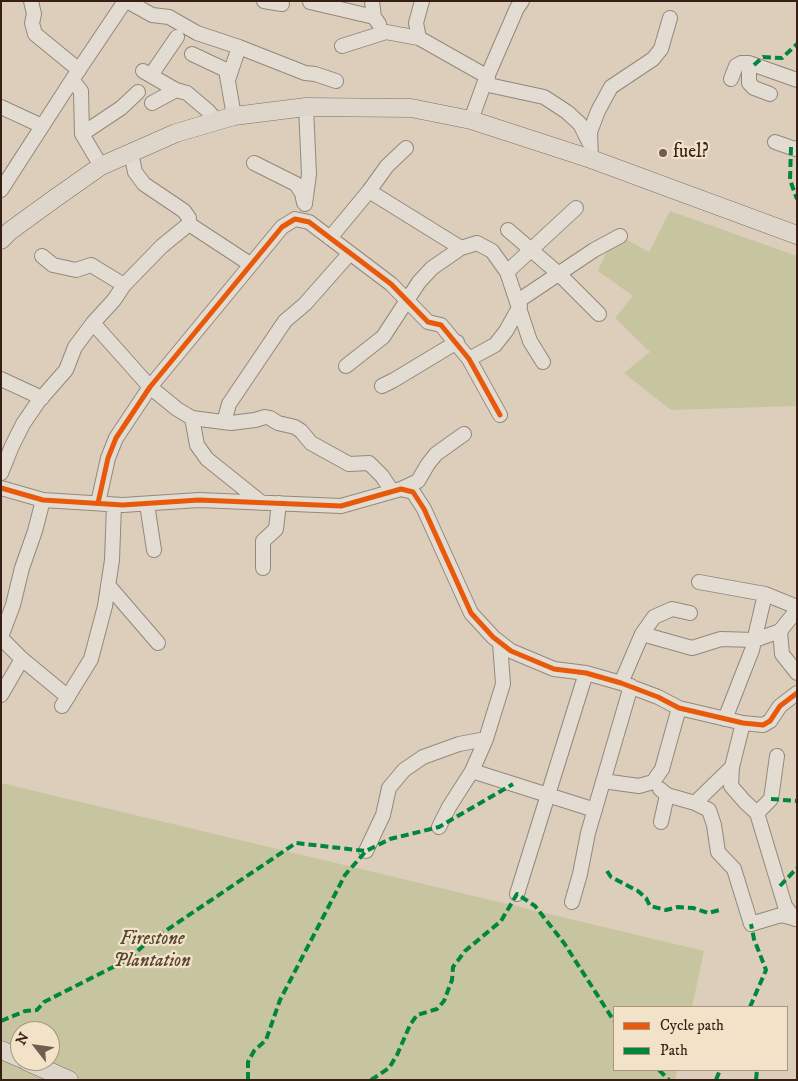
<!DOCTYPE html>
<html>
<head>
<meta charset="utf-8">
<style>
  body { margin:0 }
  #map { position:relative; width:798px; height:1081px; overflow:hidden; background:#dcceba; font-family:"IM FELL DW Pica",serif }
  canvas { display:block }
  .frame { position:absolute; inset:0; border:2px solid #381f16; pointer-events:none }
  .legend { position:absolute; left:613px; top:1006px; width:175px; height:65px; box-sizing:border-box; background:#f2e2c8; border:1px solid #a89481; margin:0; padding:6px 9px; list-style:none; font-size:15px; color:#381f16 }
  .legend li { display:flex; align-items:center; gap:10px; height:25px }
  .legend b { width:25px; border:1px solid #a89481 }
  .north { position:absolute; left:10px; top:1021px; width:50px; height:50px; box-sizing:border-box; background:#f2e2c8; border:1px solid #a89481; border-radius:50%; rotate:300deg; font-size:14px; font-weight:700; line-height:20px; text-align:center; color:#381f16 }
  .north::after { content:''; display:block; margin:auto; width:18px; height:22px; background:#715c4f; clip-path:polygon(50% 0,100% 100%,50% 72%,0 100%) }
</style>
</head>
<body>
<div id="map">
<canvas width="798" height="1081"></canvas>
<div class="frame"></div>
<ul class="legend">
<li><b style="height:6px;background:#e8590c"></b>Cycle path</li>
<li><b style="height:6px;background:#00873e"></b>Path</li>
</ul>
<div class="north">N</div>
</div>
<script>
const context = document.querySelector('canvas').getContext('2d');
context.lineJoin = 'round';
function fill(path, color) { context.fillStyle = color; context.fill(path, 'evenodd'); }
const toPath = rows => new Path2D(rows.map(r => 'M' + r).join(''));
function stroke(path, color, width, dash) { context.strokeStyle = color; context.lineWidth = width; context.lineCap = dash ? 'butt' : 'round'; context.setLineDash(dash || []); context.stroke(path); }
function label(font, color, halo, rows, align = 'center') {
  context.font = font + ' "IM FELL DW Pica",serif'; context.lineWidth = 4.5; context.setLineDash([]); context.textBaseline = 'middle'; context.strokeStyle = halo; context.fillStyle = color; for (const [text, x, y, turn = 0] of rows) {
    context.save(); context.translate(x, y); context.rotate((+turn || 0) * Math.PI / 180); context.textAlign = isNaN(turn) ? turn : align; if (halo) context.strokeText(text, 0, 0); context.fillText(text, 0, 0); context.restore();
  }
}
const green = toPath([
  [670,211,797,256,797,406,671,410,624,373,650,352,615,318,633,296,598,271,608,248,624,238,649,252],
  [1,783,704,951,692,1007,614,1007,614,1070,677,1070,675,1080,1,1080],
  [20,1031,50,1031,50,1061,20,1061]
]);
const minor = toPath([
  [31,1,34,14,32,23,35,34,79,70],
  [127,1,152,15,169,17,197,33,239,47,228,80],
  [264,1,282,4],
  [372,1,374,17,379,24],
  [310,2,374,17],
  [419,38,416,23,422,1],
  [342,46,386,32,419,38,488,77],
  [239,47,305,73,315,74,336,81],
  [192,54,226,70,234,116],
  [749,63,749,83,754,88,770,94],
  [143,71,176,90,187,93,207,110,217,121],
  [151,75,177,37],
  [731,79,736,66,741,63,749,63,797,80],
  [72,80,81,91,82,134,101,166],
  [484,84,544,97,567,112,580,124,589,142],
  [152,103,176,90],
  [1,107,42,126],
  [471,120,484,84,517,8,522,1],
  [82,134,121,108,138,92],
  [775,142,795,149,797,148],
  [131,153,135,172,144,184,184,211,189,218,189,224],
  [591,159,590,132,598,111,611,87,653,59,661,49,670,18],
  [254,163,296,184,302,193,304,203],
  [1,190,72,80,125,1],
  [369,191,461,248],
  [305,204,309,174,306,107],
  [189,224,250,264],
  [508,230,559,274,599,314],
  [330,238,369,191,387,166,406,148],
  [42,256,53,265,76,270,91,265,124,285],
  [507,272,576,208],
  [518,301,594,250,620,236],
  [93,323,150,387,177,409,192,418,231,423,255,420,265,417,270,418,278,423,295,427,301,431,311,443,349,464,369,463,382,476,392,491],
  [469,359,495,345,506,331,520,306],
  [346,366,383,337,419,282,432,268,461,248,477,243,492,251,507,272,530,341,543,362],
  [1,379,42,398],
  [382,386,394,380,457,342],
  [192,418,197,445,207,459,262,503],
  [224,422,229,404,285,321,305,304,350,253],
  [1,473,12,446,23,424,38,402,66,370,75,347,93,323,114,300,124,285,162,246,189,224],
  [1,488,43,500,123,505,199,500,341,506,401,489,413,492,424,509,471,613,493,637,511,651,554,669,586,673,621,683,658,697,679,708,743,723,763,725,770,721,780,706,797,693],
  [401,489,418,481,428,464,436,454,464,434],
  [98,503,108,458,116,438,150,387,282,227,295,219,309,222,391,284,428,322,441,325,469,359,500,415],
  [147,504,154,550],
  [263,568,263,541,276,529,279,503],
  [699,582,765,594,797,607],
  [108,585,158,643],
  [780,631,782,654,797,673],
  [642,634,692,648,721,639,755,640,780,631,797,610],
  [1,637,13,605,22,568,35,531,43,500],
  [1,638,22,659,68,697],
  [621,683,642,634,654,617,672,609,690,613],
  [1,695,22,659],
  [62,706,91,659,105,606,112,560,114,505],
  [725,719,752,650,765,594],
  [743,723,732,767,731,786,745,802,757,813,785,906,795,919],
  [472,771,595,810],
  [603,781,639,786,653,782,662,769,679,708],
  [660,789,667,795,661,822],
  [667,795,695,803,709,810,714,825,718,852,734,869,751,924,781,915,797,919],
  [695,803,732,767],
  [757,813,771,799,777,756],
  [439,827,449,807,472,771,486,739,503,684,500,643],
  [366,851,383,815,389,788,404,770,423,757,459,744,486,739],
  [517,894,586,673],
  [572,902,580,874,588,833,631,686]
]);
const major = toPath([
  [1,240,10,231,54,199,101,166,176,133,234,116,306,107,411,108,471,120,591,159,797,235],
  [1,1050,20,1058],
  [26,1061,69,1080]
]);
const quiet = toPath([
  [754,65,763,57,782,58,797,44],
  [791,147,790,180,797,199],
  [771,799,797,801],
  [607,871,611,877,638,891,646,898,650,906,666,910,678,907,693,908,708,913,720,910],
  [780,886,797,868],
  [750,1007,766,970,754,939,751,924],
  [1,1021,25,1011,37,1010,44,1002,129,959,143,946,296,843,366,851],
  [659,1070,669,1080],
  [248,1080,248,1062,254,1051,266,1040,280,1000,345,875,366,851,390,839,439,827,513,784],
  [371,1080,389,1068,397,1055,410,1025,417,1015,437,1009,444,1001,452,980,453,967,465,951,501,921,517,894,535,906,564,943,614,1021],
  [716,1080,720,1070],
  [756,1080,757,1070]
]);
const cycleway = toPath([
  [1,488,43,500,123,505,199,500,341,506,401,489,413,492,424,509,471,613,493,637,511,651,554,669,586,673,621,683,658,697,679,708,743,723,763,725,770,721,780,706,797,693],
  [98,503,108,458,116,438,150,387,282,227,295,219,309,222,391,284,428,322,441,325,469,359,500,415]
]);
const markers = [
  [663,153,5,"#715c4f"]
];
const poiNames = [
  ["fuel?",673,153]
];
const parkNames = [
  ["Firestone",152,940],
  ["Plantation",152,962]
];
fill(green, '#c7c5a0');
stroke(minor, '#93887c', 16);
stroke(major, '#7c7066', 19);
stroke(minor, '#e3dcd2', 14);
stroke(major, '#ded6ca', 18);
stroke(quiet, '#00873e', 4, [8, 4]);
stroke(cycleway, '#e8590c', 5);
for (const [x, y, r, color] of markers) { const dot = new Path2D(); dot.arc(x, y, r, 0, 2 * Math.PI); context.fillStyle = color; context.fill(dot); stroke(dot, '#f2e2c8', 2); }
label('19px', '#381f16', '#f2e2c8', poiNames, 'left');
label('italic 19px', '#574633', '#f2e2c8', parkNames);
</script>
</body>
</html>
